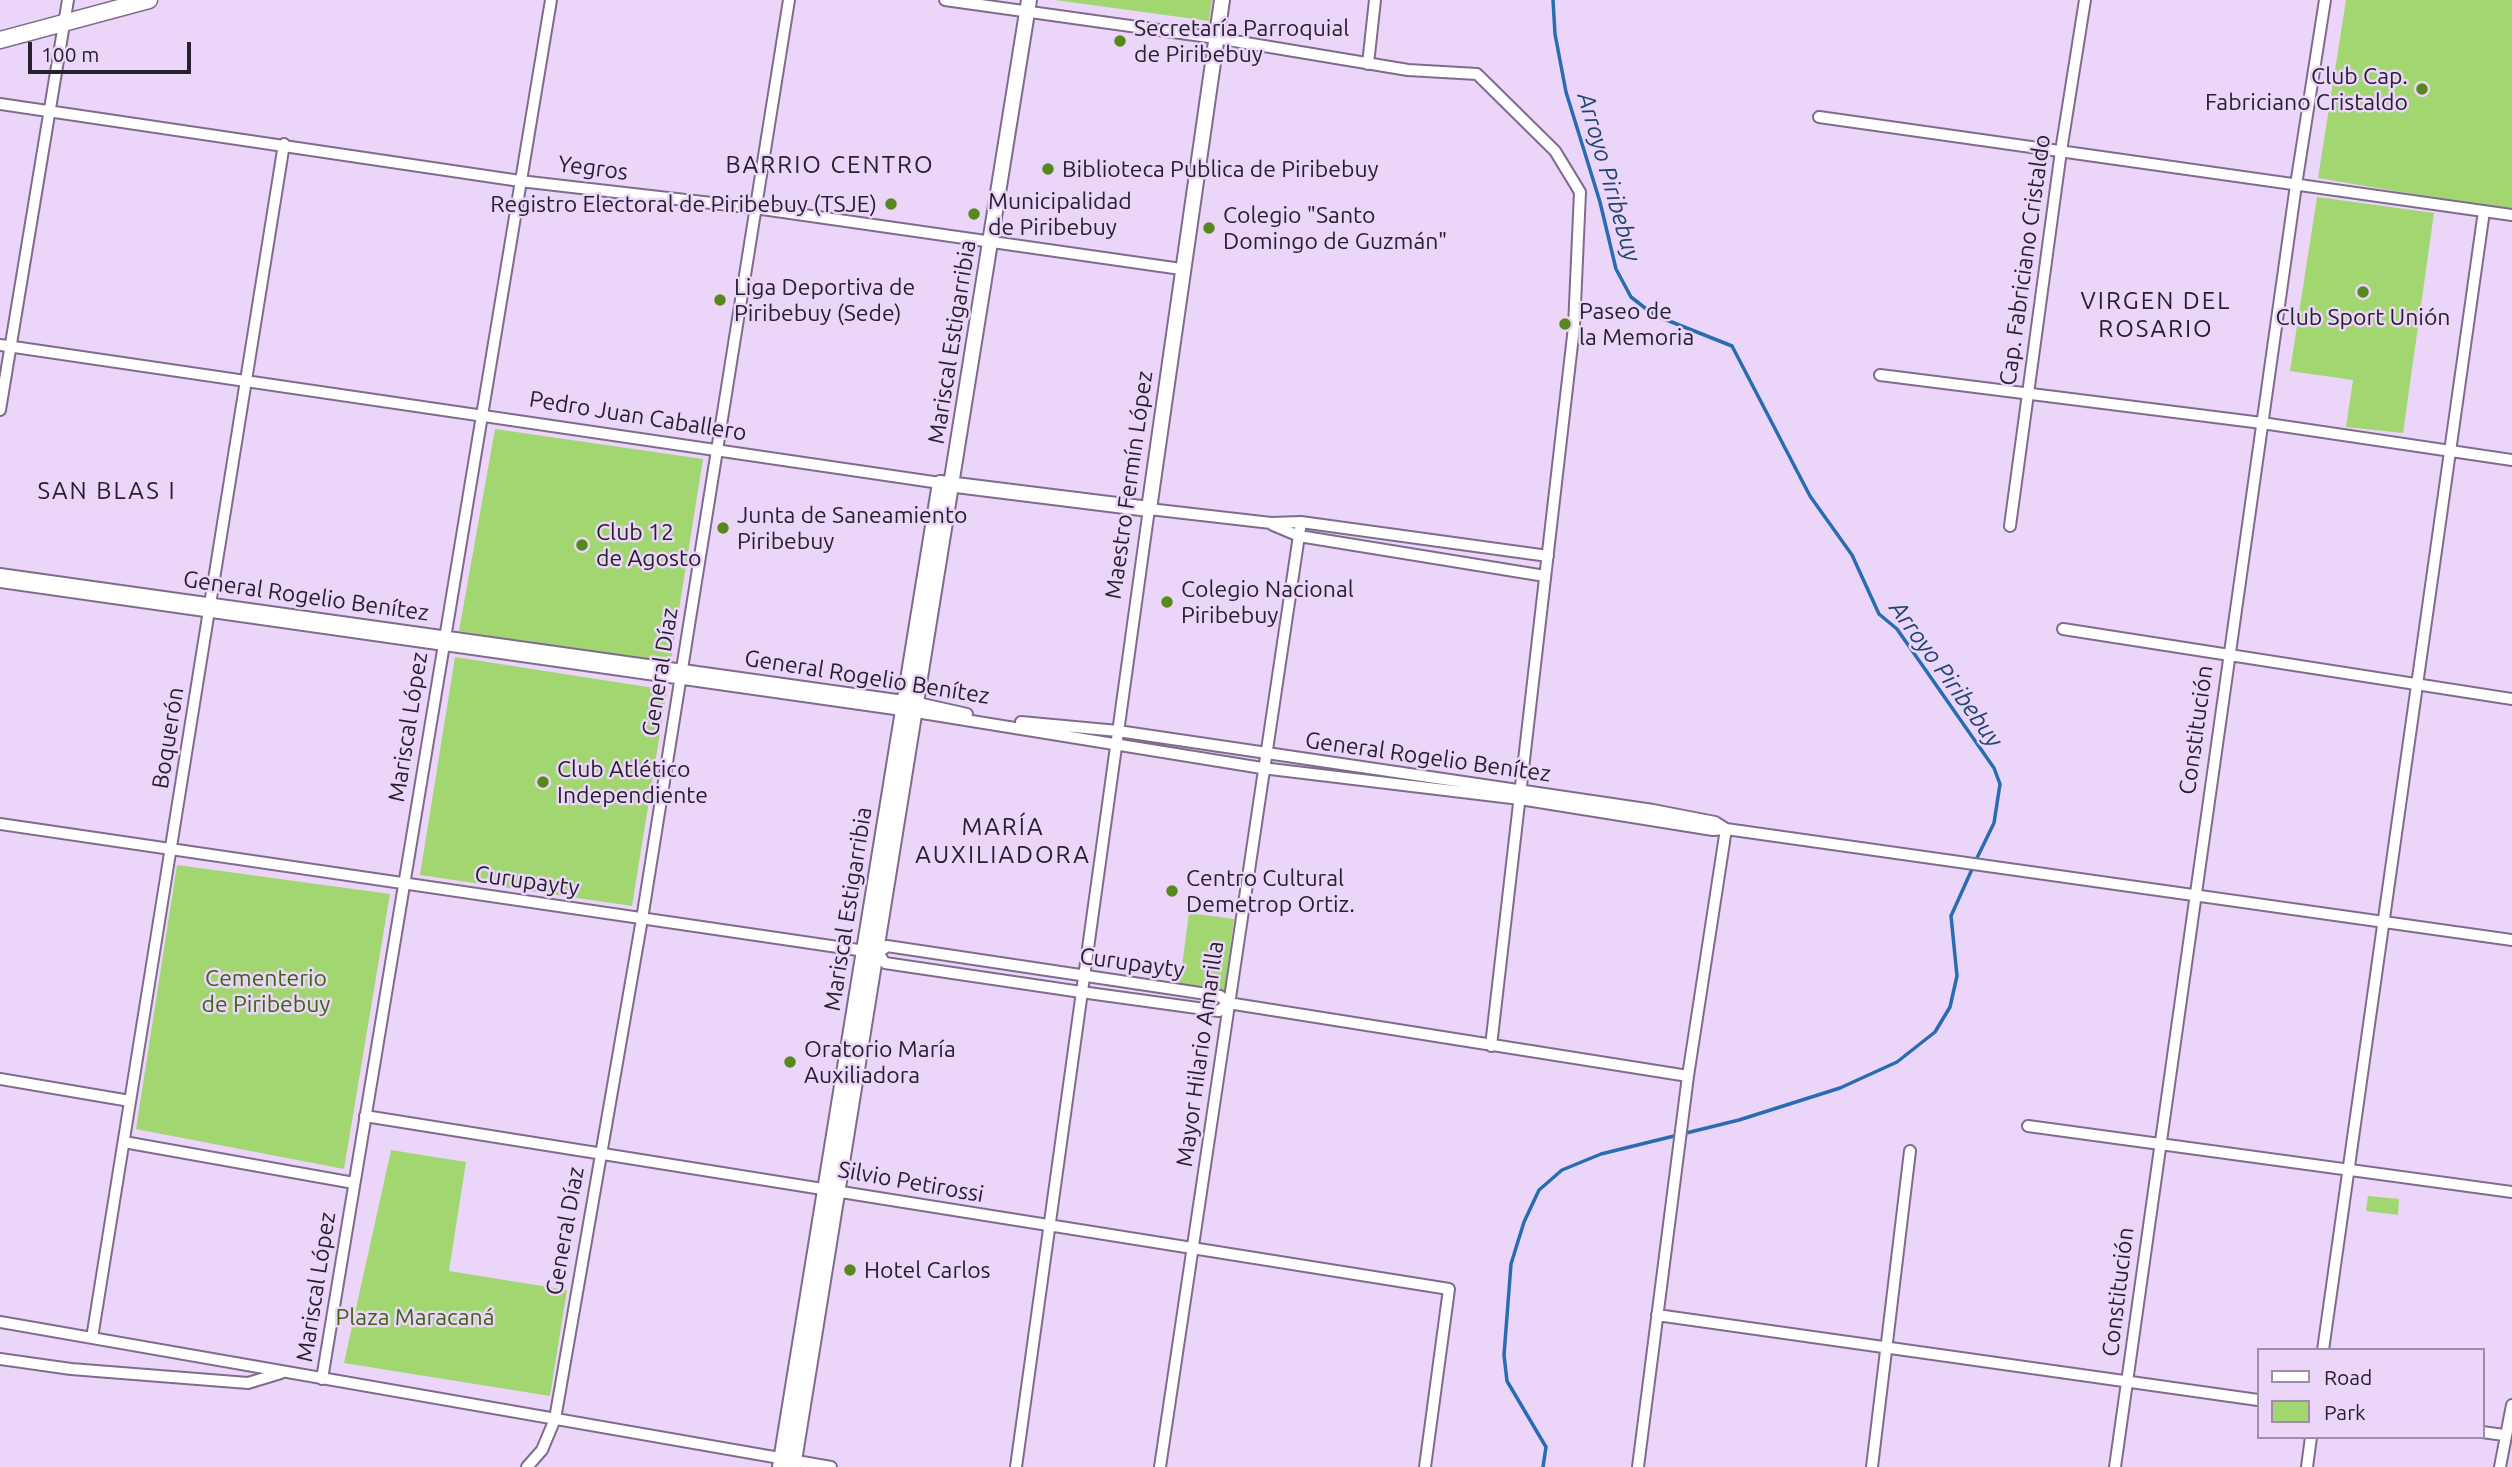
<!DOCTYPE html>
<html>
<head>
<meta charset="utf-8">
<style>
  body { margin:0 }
  #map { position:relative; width:2512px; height:1467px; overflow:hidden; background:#ebd6fa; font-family:Ubuntu,sans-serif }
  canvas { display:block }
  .legend { position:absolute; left:2257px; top:1348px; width:228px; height:91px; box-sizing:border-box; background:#ebd6fa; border:2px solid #9d8da8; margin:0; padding:9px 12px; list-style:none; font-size:21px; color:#28202d }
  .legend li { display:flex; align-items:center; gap:14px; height:35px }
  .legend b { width:35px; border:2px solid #9d8da8 }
  .scale { position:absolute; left:28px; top:42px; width:163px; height:32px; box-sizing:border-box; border:4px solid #28202d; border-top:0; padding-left:9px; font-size:21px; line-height:24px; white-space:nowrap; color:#28202d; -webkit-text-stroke:5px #ebd6fa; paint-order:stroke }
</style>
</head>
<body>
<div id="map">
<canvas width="2512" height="1467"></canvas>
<ul class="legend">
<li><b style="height:9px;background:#fff"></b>Road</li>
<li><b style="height:19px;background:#a1d671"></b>Park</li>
</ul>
<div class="scale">100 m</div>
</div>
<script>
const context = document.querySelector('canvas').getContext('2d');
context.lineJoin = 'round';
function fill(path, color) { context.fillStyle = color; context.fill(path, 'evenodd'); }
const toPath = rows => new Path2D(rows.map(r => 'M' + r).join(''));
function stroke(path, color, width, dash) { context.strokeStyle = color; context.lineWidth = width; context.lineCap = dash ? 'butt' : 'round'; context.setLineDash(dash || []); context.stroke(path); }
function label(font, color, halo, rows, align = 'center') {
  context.font = font + ' Ubuntu,sans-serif'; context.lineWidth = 5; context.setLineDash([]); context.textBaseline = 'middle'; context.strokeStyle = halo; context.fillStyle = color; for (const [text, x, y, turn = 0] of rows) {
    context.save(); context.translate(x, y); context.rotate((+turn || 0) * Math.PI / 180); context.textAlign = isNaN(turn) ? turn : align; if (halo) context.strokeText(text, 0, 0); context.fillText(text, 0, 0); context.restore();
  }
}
const green = toPath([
  [1055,0,1212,0,1209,21],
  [2346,0,2512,0,2512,211,2318,178],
  [2317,197,2434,213,2403,433,2346,427,2353,380,2290,371],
  [495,429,703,459,670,666,459,631],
  [455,657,667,690,632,906,420,875],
  [177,865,390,894,344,1169,136,1129],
  [1189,913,1234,919,1224,995,1179,988],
  [391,1150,466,1162,449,1271,567,1290,550,1396,344,1363],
  [2368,1196,2399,1199,2398,1215,2366,1211]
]);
const stream = toPath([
  [1553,0,1555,34,1566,92,1600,202,1616,269,1631,297,1654,315,1732,346,1810,496,1852,555,1879,614,1897,629,1994,768,2000,784,1994,823,1976,860],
  [1543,1467,1546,1447,1507,1381,1504,1355,1511,1264,1524,1222,1539,1190,1562,1170,1601,1154,1739,1120,1840,1088,1897,1062,1935,1032,1950,1007,1957,976,1951,916,1973,867]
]);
const street = toPath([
  [945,0,1216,38,1408,70,1477,74,1555,151,1580,192,1574,327,1491,1046],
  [1368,64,1375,0],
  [0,104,520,181,755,208,1181,269],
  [1819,117,2512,215],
  [0,345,940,483],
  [1880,375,2262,423,2512,460],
  [0,410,68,0],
  [1273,525,1299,536,1545,576],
  [2010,526,2061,151,2085,0],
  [0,574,918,703,967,714],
  [0,582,916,712,1262,768,1520,799,1713,830,1726,829,2512,940],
  [2063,629,2512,699],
  [1021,722,1118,731,1653,810,1715,822,1726,829],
  [0,824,865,951,878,953,887,946,1220,996,1228,1003,1688,1076],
  [878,953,885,963,1081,992,1219,1011,1228,1003],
  [0,1079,130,1101],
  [365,1116,1449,1289,1425,1467],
  [2028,1126,2512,1192],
  [124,1142,354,1183],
  [1657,1315,2258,1400],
  [0,1322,831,1467],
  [92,1338,284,144],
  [2323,1350,2484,211],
  [0,1359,71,1369,248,1383,281,1373],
  [322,1379,551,0],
  [2482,1432,2504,1435],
  [527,1467,542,1450,555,1419,642,919,789,0],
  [1016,1467,1149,509,1271,523,1301,522,1548,556],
  [1160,1467,1301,522],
  [1638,1467,1688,1076,1726,829],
  [1872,1467,1910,1151],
  [2115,1467,2296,185,2325,0],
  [2307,1467,2311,1437],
  [2500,1467,2512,1405]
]);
const secondary = toPath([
  [780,1467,940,483,1149,509,1222,0],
  [793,1467,1029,0]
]);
const primary = toPath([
  [0,40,149,0]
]);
const markers = [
  [1120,41,7,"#57881d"],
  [2422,89,7,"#57881d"],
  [1048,169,7,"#57881d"],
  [891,204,7,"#57881d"],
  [974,214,7,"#57881d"],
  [1209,228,7,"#57881d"],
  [2363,292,7,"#57881d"],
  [720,300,7,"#57881d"],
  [1565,324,7,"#57881d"],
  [723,528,7,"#57881d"],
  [582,545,7,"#57881d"],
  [1167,602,7,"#57881d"],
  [543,782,7,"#57881d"],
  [1172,891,7,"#57881d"],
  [790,1062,7,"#57881d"],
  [850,1270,7,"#57881d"]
];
const poiNames = [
  ["Secretaría Parroquial",1134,28],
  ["de Piribebuy",1134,54],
  ["Club Cap.",2408,76,"right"],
  ["Fabriciano Cristaldo",2408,102,"right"],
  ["Biblioteca Publica de Piribebuy",1062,169],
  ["Municipalidad",988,201],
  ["de Piribebuy",988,227],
  ["Registro Electoral de Piribebuy (TSJE)",877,204,"right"],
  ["Colegio \"Santo",1223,215],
  ["Domingo de Guzmán\"",1223,241],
  ["Liga Deportiva de",734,287],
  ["Piribebuy (Sede)",734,313],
  ["Paseo de",1579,311],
  ["la Memoria",1579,337],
  ["Club Sport Unión",2363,317,"center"],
  ["Junta de Saneamiento",737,515],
  ["Piribebuy",737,541],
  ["Club 12",596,532],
  ["de Agosto",596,558],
  ["Colegio Nacional",1181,589],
  ["Piribebuy",1181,615],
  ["Club Atlético",557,769],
  ["Independiente",557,795],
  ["Centro Cultural",1186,878],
  ["Demetrop Ortiz.",1186,904],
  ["Oratorio María",804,1049],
  ["Auxiliadora",804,1075],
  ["Hotel Carlos",864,1270]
];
const streetNames = [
  ["Yegros",593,168,7],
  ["Cap. Fabriciano Cristaldo",2025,260,-82],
  ["Mariscal Estigarribia",952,342,-81],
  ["Pedro Juan Caballero",638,416,9],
  ["Maestro Fermín López",1129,485,-82],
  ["General Rogelio Benítez",306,596,8],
  ["General Díaz",660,672,-81],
  ["General Rogelio Benítez",867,677,9],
  ["Mariscal López",408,727,-81],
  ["Constitución",2196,730,-82],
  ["Boquerón",168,738,-81],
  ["General Rogelio Benítez",1428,757,8],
  ["Curupayty",527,881,8],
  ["Mariscal Estigarribia",848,909,-81],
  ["Curupayty",1132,963,8],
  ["Mayor Hilario Amarilla",1200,1054,-82],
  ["Silvio Petirossi",911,1182,10],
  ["General Díaz",565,1231,-80],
  ["Mariscal López",316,1287,-81],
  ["Constitución",2118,1292,-83]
];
const parkNames = [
  ["Cementerio",266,978],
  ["de Piribebuy",266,1004],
  ["Plaza Maracaná",415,1317]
];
const neighbourhoodNames = [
  ["BARRIO CENTRO",830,165],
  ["VIRGEN DEL",2156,301],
  ["ROSARIO",2156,329],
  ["SAN BLAS I",107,491],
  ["MARÍA",1003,827],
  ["AUXILIADORA",1003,855]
];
const waterNames = [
  ["Arroyo Piribebuy",1609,177,74],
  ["Arroyo Piribebuy",1946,674,54]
];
fill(green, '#a1d671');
stroke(stream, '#296cb1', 3.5);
stroke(street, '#7f6c8c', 14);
stroke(secondary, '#7f6c8c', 18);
stroke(primary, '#7f6c8c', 19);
stroke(street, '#fff', 10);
stroke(secondary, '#fff', 14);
stroke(primary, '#fff', 16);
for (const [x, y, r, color] of markers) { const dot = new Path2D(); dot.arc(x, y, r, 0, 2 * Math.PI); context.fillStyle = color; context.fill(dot); stroke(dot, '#ebd6fa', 2.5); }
label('23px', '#28202d', '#ebd6fa', poiNames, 'left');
label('23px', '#28202d', '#ebd6fa', streetNames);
label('23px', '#3e640f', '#ebd6fa', parkNames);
context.letterSpacing = '2px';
label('24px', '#28202d', '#ebd6fa', neighbourhoodNames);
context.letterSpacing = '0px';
label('italic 24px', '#22466d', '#ebd6fa', waterNames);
</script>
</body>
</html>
